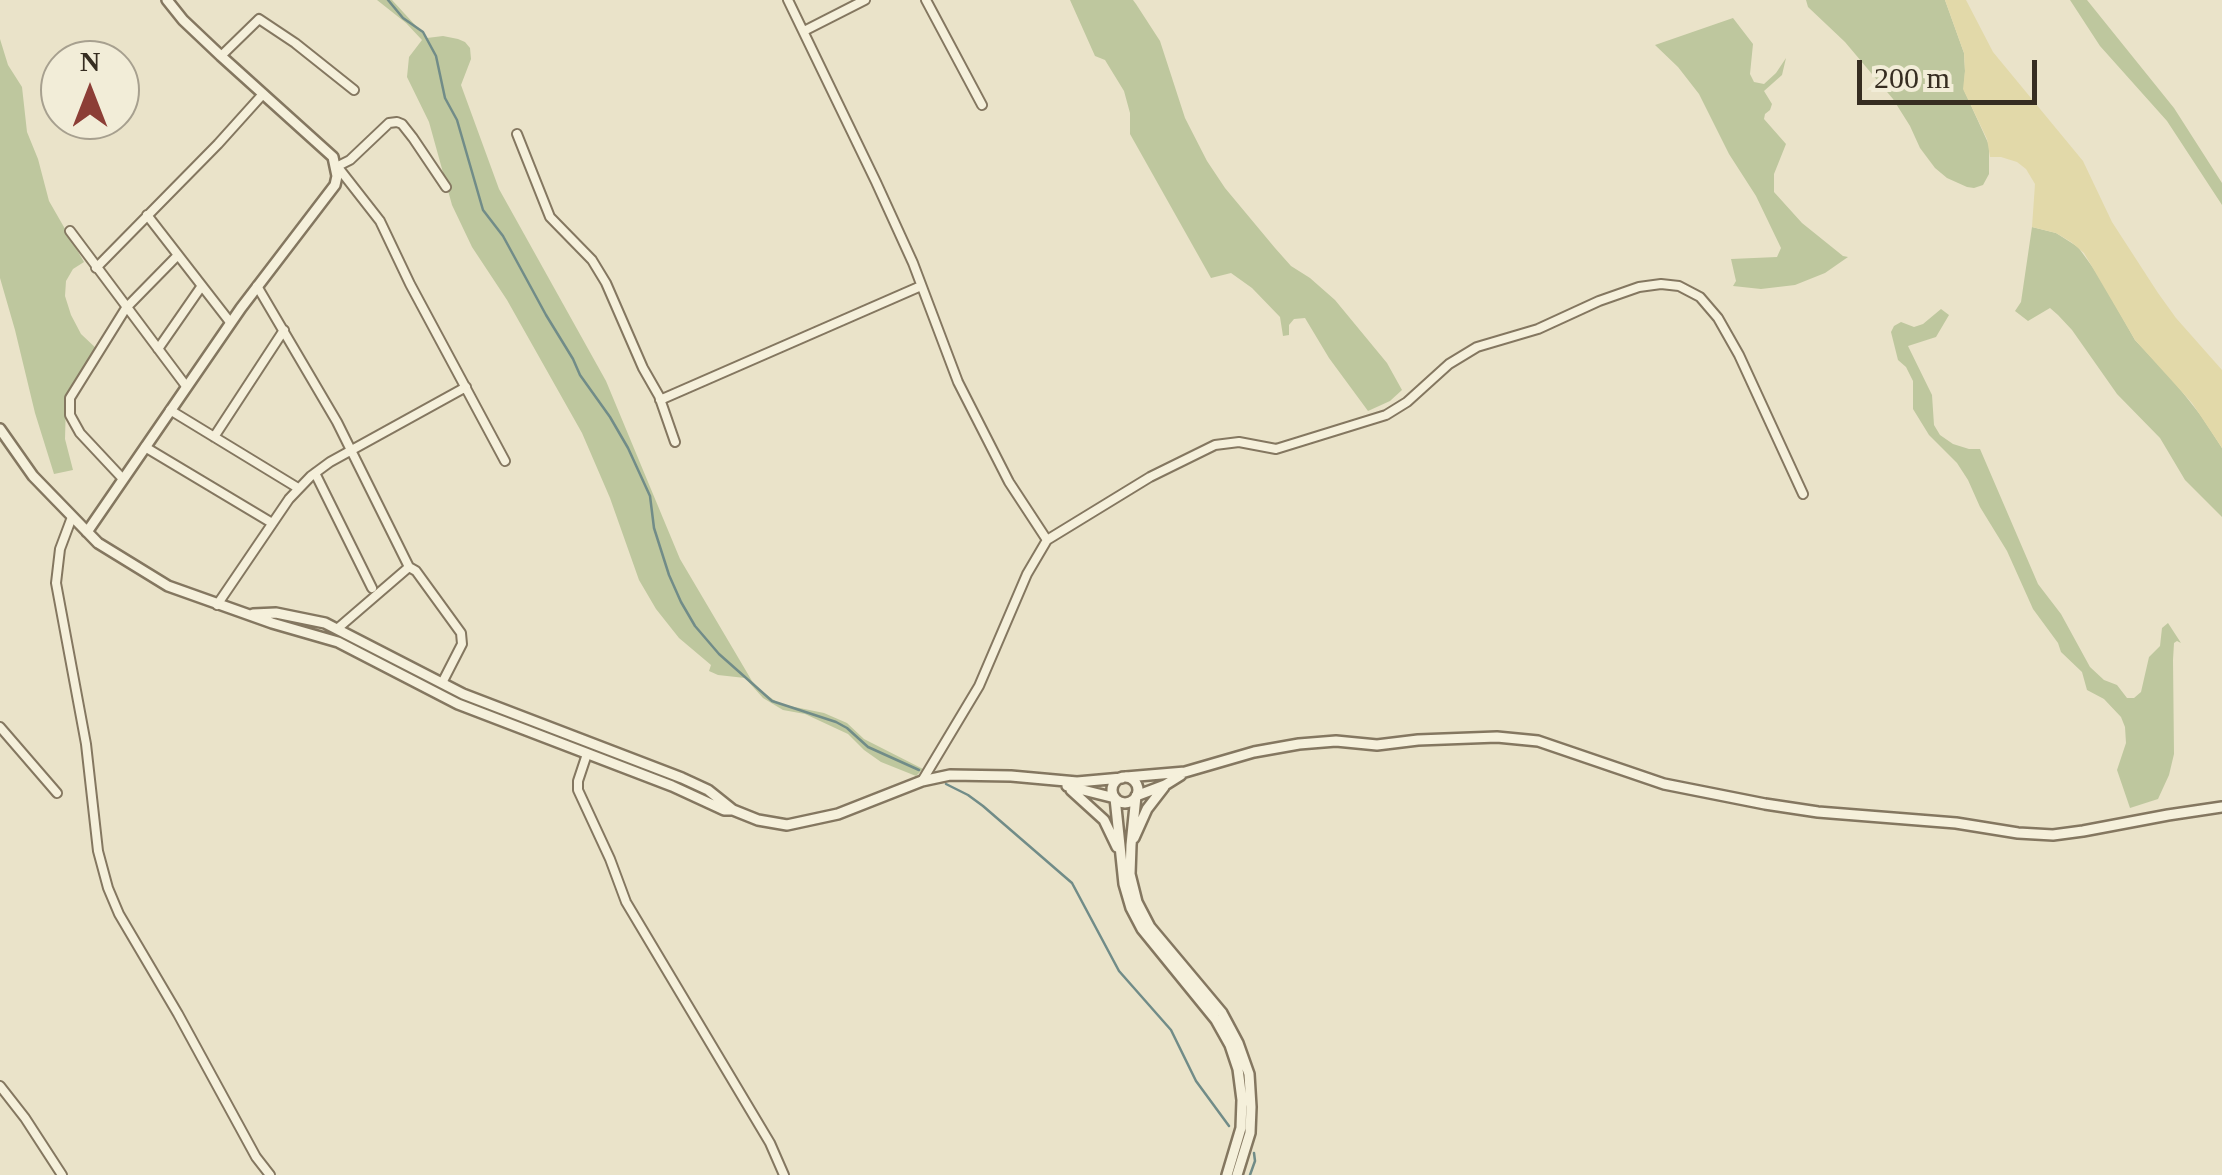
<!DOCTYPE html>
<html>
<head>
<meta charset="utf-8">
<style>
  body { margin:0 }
  #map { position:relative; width:2222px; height:1175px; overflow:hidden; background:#eae3c9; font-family:Georgia,serif }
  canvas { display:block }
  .north { position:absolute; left:40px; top:40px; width:100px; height:100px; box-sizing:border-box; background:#f2edd8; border:2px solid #a7a08f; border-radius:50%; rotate:0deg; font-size:28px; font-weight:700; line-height:40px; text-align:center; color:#362d21 }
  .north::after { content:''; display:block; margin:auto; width:35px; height:45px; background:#8c3e36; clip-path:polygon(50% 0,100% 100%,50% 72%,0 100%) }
  .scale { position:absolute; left:1857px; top:60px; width:180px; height:45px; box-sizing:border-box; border:5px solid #362d21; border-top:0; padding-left:12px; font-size:30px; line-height:35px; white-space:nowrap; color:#362d21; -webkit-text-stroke:8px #f2edd8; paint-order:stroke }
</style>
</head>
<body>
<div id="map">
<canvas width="2222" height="1175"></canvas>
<div class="north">N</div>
<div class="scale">200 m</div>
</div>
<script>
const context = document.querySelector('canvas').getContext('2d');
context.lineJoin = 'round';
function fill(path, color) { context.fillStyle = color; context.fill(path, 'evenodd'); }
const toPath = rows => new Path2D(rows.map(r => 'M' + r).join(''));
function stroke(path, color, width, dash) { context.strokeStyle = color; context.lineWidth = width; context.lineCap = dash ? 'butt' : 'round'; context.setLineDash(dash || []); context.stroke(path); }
const green = toPath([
  [377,0,392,0,427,38,443,36,458,39,465,42,470,48,471,59,461,85,499,189,606,381,680,559,752,681,762,692,780,704,824,713,847,723,864,739,923,769,916,776,881,762,864,750,848,734,805,714,783,710,763,698,745,678,718,675,709,671,711,665,679,638,656,609,639,580,610,498,582,433,507,300,472,247,452,205,429,122,407,77,409,57,422,40,406,23],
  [1070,0,1133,0,1136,4,1160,41,1185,118,1207,161,1225,188,1275,248,1291,266,1310,278,1335,300,1387,363,1402,390,1390,401,1368,411,1329,358,1305,318,1294,319,1289,325,1289,335,1283,336,1280,317,1252,288,1231,273,1211,278,1130,134,1130,113,1124,91,1105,60,1095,56],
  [1806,0,1945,0,1964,53,1965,71,1964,90,1989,145,1989,174,1983,185,1974,188,1967,187,1947,178,1935,168,1920,148,1910,126,1893,99,1845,42,1808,7],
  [2070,0,2087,0,2174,108,2222,183,2222,205,2167,121,2100,46],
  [1733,18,1753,44,1750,74,1754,82,1764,84,1776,73,1786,58,1782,75,1764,91,1772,104,1770,110,1765,114,1764,119,1786,144,1774,174,1774,192,1802,223,1843,256,1848,257,1825,273,1795,285,1761,289,1733,286,1736,281,1731,259,1777,257,1781,248,1756,196,1729,154,1699,94,1678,67,1655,45],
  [0,39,8,65,22,87,27,132,38,159,49,201,84,262,73,269,66,281,65,296,71,315,81,334,99,351,66,402,65,439,73,470,54,474,35,413,15,330,0,278],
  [2032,227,2056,233,2078,247,2099,276,2135,340,2172,379,2202,417,2222,448,2222,517,2185,480,2160,438,2117,394,2072,330,2058,315,2050,308,2028,321,2015,311,2021,302],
  [1941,309,1949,315,1936,337,1908,346,1932,395,1934,425,1940,435,1953,444,1969,449,1980,449,2038,584,2061,614,2090,667,2104,680,2117,685,2127,698,2134,698,2141,692,2149,657,2160,646,2162,628,2168,623,2181,643,2177,641,2174,643,2173,660,2174,754,2169,775,2158,799,2130,808,2117,770,2126,743,2125,727,2121,717,2104,699,2087,690,2082,672,2061,652,2058,643,2033,609,2007,551,1980,507,1968,480,1957,463,1929,435,1913,409,1913,381,1906,367,1898,360,1891,332,1894,326,1901,322,1914,327,1923,324]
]);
const sand = toPath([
  [1945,0,1966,0,1993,52,2083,161,2112,222,2158,293,2176,318,2222,370,2222,448,2192,403,2135,340,2084,253,2071,242,2056,233,2032,227,2035,184,2026,169,2017,162,2001,157,1990,157,1987,139,1963,89,1965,71,1964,53]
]);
const stream = toPath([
  [388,0,403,18,423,32,436,56,445,98,457,120,483,210,503,236,546,315,573,359,580,375,610,417,628,448,650,496,654,528,669,575,681,602,695,626,719,654,772,701,836,722,847,728,868,747,919,770],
  [946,784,968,795,983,806,1072,883,1119,971,1171,1030,1196,1081,1229,1126],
  [1250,1175,1255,1161,1254,1153]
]);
const minor = toPath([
  [788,0,876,182,913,263,958,382,1009,482,1047,540],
  [926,0,982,105],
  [804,31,865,0],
  [221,56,259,19,295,43,354,90],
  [517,134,550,217,592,260,606,283,643,368,659,396,675,442],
  [337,166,380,221,410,284,505,461],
  [338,166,350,160,389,123,397,122,402,124,413,138,446,187],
  [147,215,230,322],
  [70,231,186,386],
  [96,268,218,144,263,94],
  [257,286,337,422,409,567,416,571,461,633,462,644,442,683],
  [158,349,201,287],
  [660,400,921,286],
  [170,410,298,488],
  [214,437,284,330],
  [145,447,272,523],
  [315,473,372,588],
  [123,479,80,433,70,415,70,398,126,308,178,255],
  [72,517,60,549,56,583,86,744,98,851,108,888,119,914,178,1014,256,1157,270,1175],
  [217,605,289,499,311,476,330,462,466,387],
  [337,629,409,567],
  [0,727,57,793],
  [587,754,578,781,578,790,610,859,626,902,770,1143,784,1175],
  [922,781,979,686,1027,574,1047,540,1150,477,1215,445,1239,442,1276,449,1386,415,1407,402,1449,364,1477,347,1538,329,1599,301,1639,287,1661,284,1679,286,1700,297,1718,318,1739,355,1803,494],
  [0,1086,25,1118,62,1175]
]);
const tertiary = toPath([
  [0,429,33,476,98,543,168,586,272,623,338,642,458,704,672,786,724,810,733,810,758,820,787,825,838,814,922,781,950,775,1011,776,1077,782,1122,778],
  [87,532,241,308,335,185,337,176,333,157,221,56,183,20,167,0],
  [253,614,276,613,325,623,463,694,682,778,708,790,733,810],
  [1181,775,1165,785,1136,796,1131,845,1130,874,1137,902,1150,927,1222,1013,1238,1043,1249,1074,1251,1107,1250,1133,1237,1175],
  [1126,777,1185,772,1254,752,1299,744,1336,741,1377,745,1418,740,1497,737,1538,741,1664,784,1765,804,1818,812,1956,823,2018,833,2053,835,2083,831,2168,815,2222,807],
  '1112 790a13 13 0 1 1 26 0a13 13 0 1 1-26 0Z',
  [1067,786,1115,798,1124,884,1131,908,1142,929,1216,1020,1230,1045,1238,1069,1242,1100,1241,1128,1227,1175],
  [1071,790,1104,820,1117,847],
  [1134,838,1147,809,1164,787]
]);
fill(green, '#bec79e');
fill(sand, '#e2d9a9');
stroke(stream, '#718c88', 2.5);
stroke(minor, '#847760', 12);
stroke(tertiary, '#847760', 14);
stroke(minor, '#f5f0db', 8);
stroke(tertiary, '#f5f0db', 9);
</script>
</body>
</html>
